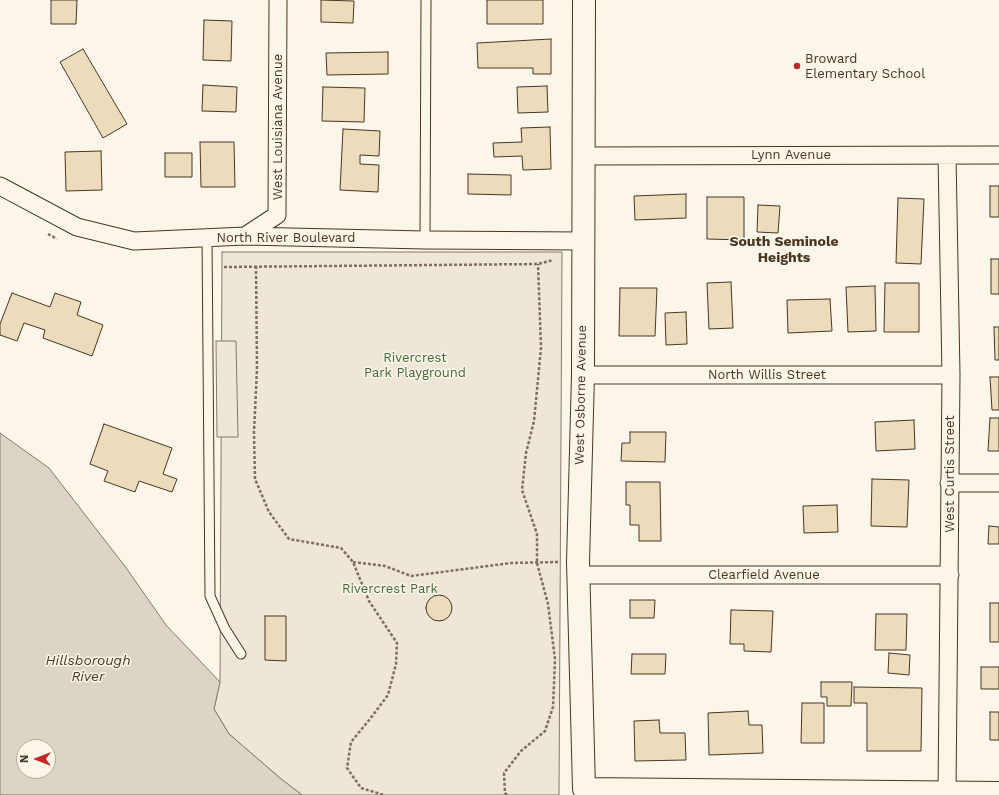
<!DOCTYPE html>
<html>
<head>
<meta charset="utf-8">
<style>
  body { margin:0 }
  #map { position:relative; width:999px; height:795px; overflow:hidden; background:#fbf6e9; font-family:"Work Sans",sans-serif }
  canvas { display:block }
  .north { position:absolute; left:16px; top:739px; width:40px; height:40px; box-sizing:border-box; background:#fbf6e9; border:1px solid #b4a999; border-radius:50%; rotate:270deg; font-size:11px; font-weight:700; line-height:16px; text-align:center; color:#4a3520 }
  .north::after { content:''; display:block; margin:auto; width:14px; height:18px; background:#c62828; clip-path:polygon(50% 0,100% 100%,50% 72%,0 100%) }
</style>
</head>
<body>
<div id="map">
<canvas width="999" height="795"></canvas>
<div class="north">N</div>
</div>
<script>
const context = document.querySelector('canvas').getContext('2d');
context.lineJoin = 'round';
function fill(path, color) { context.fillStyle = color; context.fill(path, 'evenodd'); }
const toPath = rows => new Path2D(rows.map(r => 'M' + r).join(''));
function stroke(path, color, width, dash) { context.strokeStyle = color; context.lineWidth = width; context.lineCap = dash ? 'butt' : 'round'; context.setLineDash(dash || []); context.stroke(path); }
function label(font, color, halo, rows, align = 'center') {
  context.font = font + ' "Work Sans",sans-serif'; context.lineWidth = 3; context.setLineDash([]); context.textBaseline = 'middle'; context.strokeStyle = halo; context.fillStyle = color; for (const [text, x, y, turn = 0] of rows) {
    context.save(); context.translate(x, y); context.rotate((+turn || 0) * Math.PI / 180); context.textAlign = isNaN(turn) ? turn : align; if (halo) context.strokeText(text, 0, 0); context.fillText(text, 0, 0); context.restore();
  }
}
const green = toPath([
  [222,252,562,252,559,795,302,795,280,778,229,734,214,709,220,682,222,252]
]);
const parking = toPath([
  [216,341,236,341,238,437,217,437,216,341]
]);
const water = toPath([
  [0,433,49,468,127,569,166,625,220,682,214,709,229,734,280,778,302,795,0,795,0,433],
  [24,747,48,747,48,771,24,771,24,747]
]);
const building = toPath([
  [51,0,77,0,76,24,51,24,51,0],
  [321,0,354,1,353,23,321,22,321,0],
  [487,0,543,0,543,24,487,24,487,0],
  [204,20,232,21,231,61,203,60,204,20],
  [551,39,551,74,533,74,533,68,478,68,477,43,551,39],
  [83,49,127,124,103,138,60,62,83,49],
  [388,52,388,74,327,75,326,53,388,52],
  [203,85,237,87,236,112,202,111,203,85],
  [547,86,548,112,518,113,517,87,547,86],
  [323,87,365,88,364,122,322,121,323,87],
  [550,127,551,169,523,170,522,156,494,157,493,143,522,142,521,128,550,127],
  [343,129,380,131,379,156,360,155,360,164,379,165,378,192,340,190,343,129],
  [200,142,234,142,235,187,201,187,200,142],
  [101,151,102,190,66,191,65,152,101,151],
  [165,153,192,153,192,177,165,177,165,153],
  [468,174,511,175,511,195,468,194,468,174],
  [990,186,999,186,999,217,990,217,990,186],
  [686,194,686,218,635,220,634,196,686,194],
  [707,197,744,197,744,240,707,239,707,197],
  [898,198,924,199,921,264,896,263,898,198],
  [758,205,780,206,778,233,757,232,758,205],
  [991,259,999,259,999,294,991,294,991,259],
  [731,282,733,328,709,329,707,283,731,282],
  [885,283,919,283,919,332,884,332,885,283],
  [875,286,876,331,848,332,846,287,875,286],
  [620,288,657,288,655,336,619,336,620,288],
  [12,293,50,307,55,293,81,302,77,315,103,325,92,356,43,338,45,330,24,323,17,341,0,335,0,324,12,293],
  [830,299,832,331,788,333,787,300,830,299],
  [686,312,687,344,666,345,665,313,686,312],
  [994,327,999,327,999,360,995,360,994,327],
  [990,377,999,377,999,410,992,410,990,377],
  [990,418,999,418,999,451,988,451,990,418],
  [914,420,915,449,876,451,875,422,914,420],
  [104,424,172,448,163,474,177,479,172,492,139,481,135,492,104,481,108,471,90,464,104,424],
  [630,432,666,432,665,462,621,461,622,443,630,443,630,432],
  [872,479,909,480,907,527,871,526,872,479],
  [626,482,660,482,661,541,639,541,639,525,630,525,630,505,626,505,626,482],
  [837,505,838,532,804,533,803,506,837,505],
  [989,526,999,527,999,544,988,544,989,526],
  '426 608a13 13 0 1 1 26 0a13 13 0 1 1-26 0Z',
  [630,600,655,600,654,618,630,618,630,600],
  [990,603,999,603,999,642,990,642,990,603],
  [731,610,773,611,771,652,744,651,744,644,730,644,731,610],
  [876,614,907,614,906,650,875,650,876,614],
  [265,616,286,616,286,661,265,660,265,616],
  [889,653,910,655,909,675,888,673,889,653],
  [632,654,666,654,665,674,631,674,632,654],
  [981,667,999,667,999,689,981,689,981,667],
  [821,682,852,682,851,706,827,706,827,697,821,697,821,682],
  [854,687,922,688,921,751,867,751,867,703,854,703,854,687],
  [802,703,824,703,824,743,801,743,802,703],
  [748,711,749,725,762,725,763,753,709,755,708,713,748,711],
  [990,712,999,712,999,740,990,740,990,712],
  [659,720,660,733,685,733,686,760,635,761,634,721,659,720]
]);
const path = toPath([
  [48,234,57,239],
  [256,266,257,369,254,432,255,479,269,512,289,539,341,548,353,562,369,601,397,643,396,664,388,695,370,719,351,742,347,768,361,788,384,795],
  [224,267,538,264,553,260],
  [353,562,385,566,411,576,511,563,558,562],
  [507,795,505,793,504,773,521,751,545,731,553,707,555,659,548,604,537,563,537,534,522,490,526,453,534,421,541,348,538,264]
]);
const lane = toPath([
  [207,237,210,596,225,629,241,654],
  [425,240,426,0]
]);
const street = toPath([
  [947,155,951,375,947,793],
  [583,156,999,155],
  [0,186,77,227,134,241,245,236,425,240,583,241],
  [245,236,277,215,278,0],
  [583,375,951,375],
  [949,483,999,483],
  [578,575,950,575]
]);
const secondary = toPath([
  [584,0,583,375,578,562,584,789,999,793]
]);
const markers = [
  [797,66,4,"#c62828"]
];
const poiNames = [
  ["Broward",805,59],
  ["Elementary School",805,74]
];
const streetNames = [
  ["West Louisiana Avenue",278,127,-90],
  ["Lynn Avenue",791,155],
  ["North River Boulevard",286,238],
  ["North Willis Street",767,375],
  ["West Osborne Avenue",581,395,-89],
  ["West Curtis Street",950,474,-90],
  ["Clearfield Avenue",764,575]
];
const parkNames = [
  ["Rivercrest",415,358],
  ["Park Playground",415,373],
  ["Rivercrest Park",390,589]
];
const neighbourhoodNames = [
  ["South Seminole",784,242],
  ["Heights",784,258]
];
const waterNames = [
  ["Hillsborough",88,661],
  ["River",88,677]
];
fill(green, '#ede6d9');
stroke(green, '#887966', 1);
fill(parking, '#ede7d9');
stroke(parking, '#887966', 1);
fill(water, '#dcd4c6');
stroke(water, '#887966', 1);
fill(building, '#ecdcbc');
stroke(building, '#4a3520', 1);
stroke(lane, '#4a3520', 11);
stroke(street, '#4a3520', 19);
stroke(secondary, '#4a3520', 24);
stroke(path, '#7f6f5c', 2.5, [3, 2]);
stroke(lane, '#fbf6e9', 9);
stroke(street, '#fbf6e9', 17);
stroke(secondary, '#fbf6e9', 22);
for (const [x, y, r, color] of markers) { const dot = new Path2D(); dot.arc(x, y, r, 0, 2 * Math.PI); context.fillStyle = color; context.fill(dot); stroke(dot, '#fbf6e9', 1.5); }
label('13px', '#4a3520', '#fbf6e9', poiNames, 'left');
label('13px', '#4a3520', '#fbf6e9', streetNames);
label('13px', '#436837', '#fbf6e9', parkNames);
label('bold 14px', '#4a3520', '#fbf6e9', neighbourhoodNames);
label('italic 14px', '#4a3520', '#fbf6e9', waterNames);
</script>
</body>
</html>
